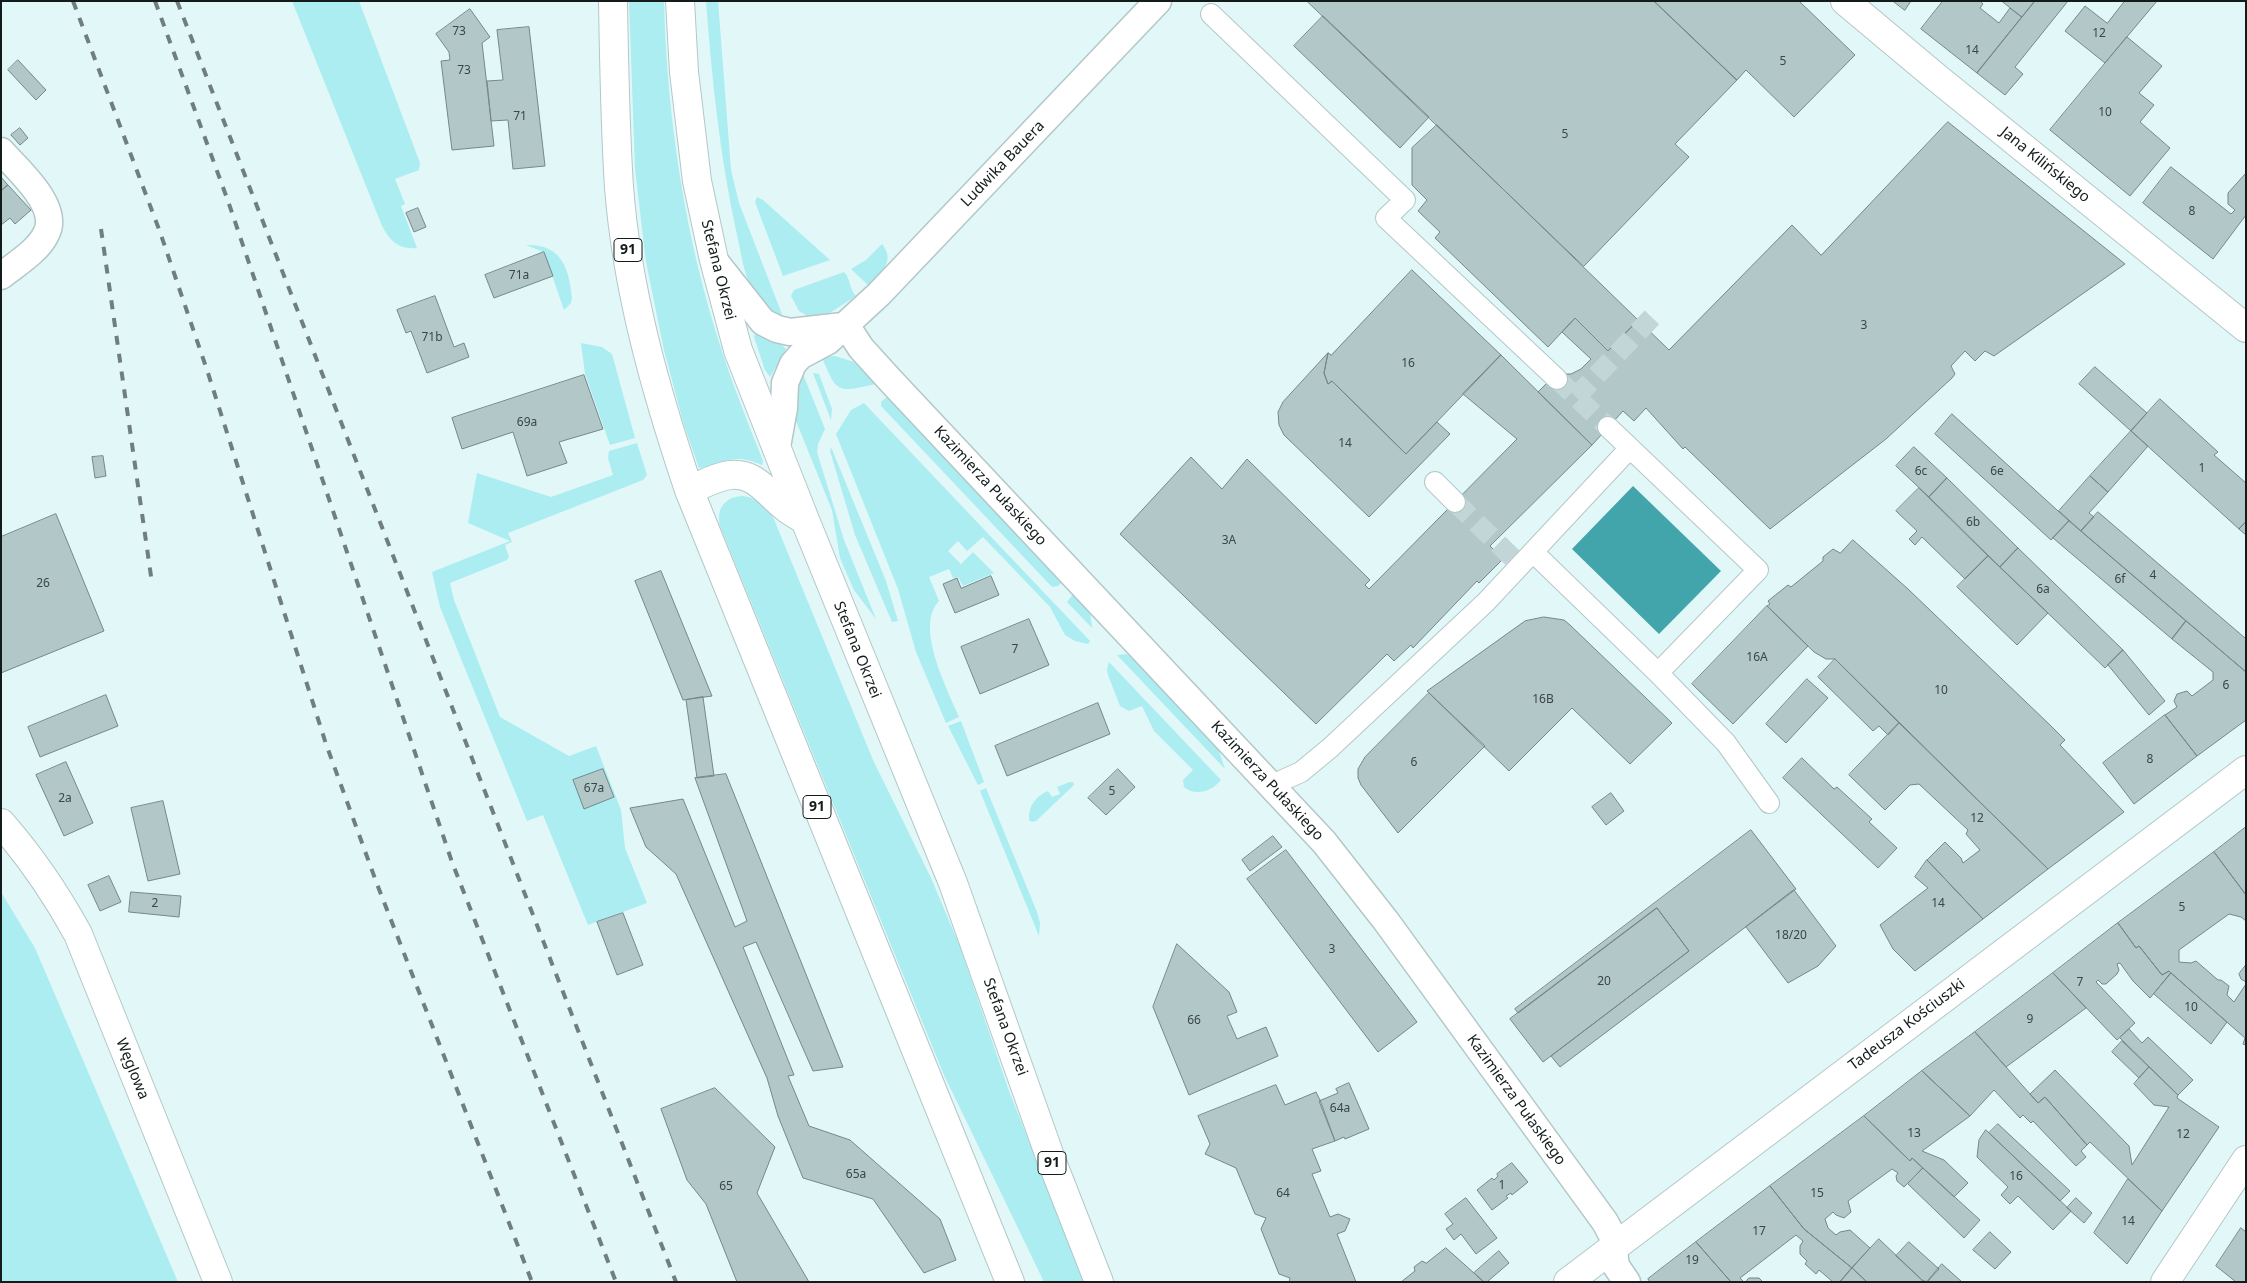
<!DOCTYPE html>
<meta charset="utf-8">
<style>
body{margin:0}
#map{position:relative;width:2247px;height:1283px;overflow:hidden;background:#e2f7f8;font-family:"Noto Sans",sans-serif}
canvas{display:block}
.frame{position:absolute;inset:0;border:2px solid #131b1b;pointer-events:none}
</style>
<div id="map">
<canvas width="2247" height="1283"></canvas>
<div class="frame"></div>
</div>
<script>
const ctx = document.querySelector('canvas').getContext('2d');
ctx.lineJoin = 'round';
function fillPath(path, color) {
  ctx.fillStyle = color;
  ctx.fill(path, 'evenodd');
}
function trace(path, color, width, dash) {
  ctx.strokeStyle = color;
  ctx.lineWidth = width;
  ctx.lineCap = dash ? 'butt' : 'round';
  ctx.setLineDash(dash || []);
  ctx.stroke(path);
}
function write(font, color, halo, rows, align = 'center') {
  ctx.font = font + ' "Noto Sans",sans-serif';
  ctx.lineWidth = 4;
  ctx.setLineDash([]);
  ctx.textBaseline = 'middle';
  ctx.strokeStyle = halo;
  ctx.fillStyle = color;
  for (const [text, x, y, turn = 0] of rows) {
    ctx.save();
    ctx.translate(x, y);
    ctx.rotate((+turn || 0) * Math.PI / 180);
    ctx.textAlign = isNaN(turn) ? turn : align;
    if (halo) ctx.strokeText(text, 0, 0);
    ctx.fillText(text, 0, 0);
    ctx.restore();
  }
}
const green = new Path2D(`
 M292,1h67l61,162 -1,7 -24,9 10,25 -4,2 16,42c-18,2 -27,-7 -35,-22z
 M629,1h35c3,118 21,238 58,350 12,38 27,74 41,110l-1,4c-32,-14 -36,0 -63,3l-15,-43 -20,-75 -18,-88 -11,-93z
 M706,1h12l13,169 8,33 44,114c-13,-3 -25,-15 -31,-27 -8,-16 -11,-37 -15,-55 -17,-77 -25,-155 -31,-234z
 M757,197l6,3 67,60 -47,16 -28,-74z
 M882,244c14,17 -1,29 -14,41l-17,-16 15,-9z
 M526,245c35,-1 43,22 46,53l-1,5 -7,7 -20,-58z
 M844,272c7,7 5,17 12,24l-34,22 -14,3 -2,-6 -7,-4 -8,-15 3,-6z
 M755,333l27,12 4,4 -16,28 -5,-7 -11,-33z
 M581,343l21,4 10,7 23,84 -25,7 -25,-71z
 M835,356l19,6 22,22c-38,8 -39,11 -54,-27z
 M813,373l6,1 13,35 -1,11z
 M803,374l22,55 -7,15 -1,8 27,88 32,79 -22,-29 -8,-18 -6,-14 -8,-48 -36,-89c-5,-18 0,-31 7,-47z
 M888,396l174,186 -4,4 -6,1 -171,-181v-4z
 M864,403l226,238 -2,3 -13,-3 -10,-6 -15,-28 -67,-70 -16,14 -9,-10 -10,10 13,13 12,-12 21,21 -31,13 -5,-9 -5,1 -4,-9 -20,8 10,24c-25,26 9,89 20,116l-13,6 -30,-71 -18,-63 -62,-155 15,-24z
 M637,443l10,32 -4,5 -135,53 4,9 -7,3 4,12 -2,3 -57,23 4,17 46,117 69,39 27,-10 25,64 4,38 22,55 -59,22 -45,-110 -16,6 -87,-214 -8,-35 78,-31 -42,-18 9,-50 74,24 62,-22 -5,-17 1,-7z
 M831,447l55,134 12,40 -6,1 -37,-87 -25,-84z
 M743,496c14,2 23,10 30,21l100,243 58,118 28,66 50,147 76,191h-41l-100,-207 -224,-549c-4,-18 5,-29 23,-30z
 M1073,594l17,17 2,17 -25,-26z
 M1126,654l8,4 84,90 7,21 -108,-114z
 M1109,662l112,118c-9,11 -25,17 -37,7l-1,-7 10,-10 -39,-39 -12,-25 -13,5 -9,-5 -12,-31 -1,-6z
 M961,721l23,61 -6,3 -30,-59z
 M1070,782h3l1,3 -38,36 -4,1 -3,-2c-1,-14 7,-24 19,-29l4,6 8,-3 -3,-7z
 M986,788l51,124 3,11 -1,13 -59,-145z
 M1,892l34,56 143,334h-177z`);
const water = new Path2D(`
 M1633,486l88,85 -62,63 -87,-85z`);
const building = new Path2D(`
 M1307,1h347l83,79 -62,64 14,13 -105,109z
 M1654,1h145l56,54 -61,62 -48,-47 -9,10z
 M1893,1h18l-6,9z
 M1943,1h37l3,3 -3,4 19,15 11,-15 12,9 -45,56 -56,-44z
 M2002,1h33l-13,16z
 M2035,1h33l-53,66 8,7 -18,21 -28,-22z
 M2125,1h32l-52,62 -40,-32 20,-25 22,17z
 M470,9l20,28 -8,6 12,103 -42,4 -11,-89 9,-1 -1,-8 -13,-18z
 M1323,16l106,101 -29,31 -106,-102z
 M529,27l16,139 -32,3 -5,-49 -17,1 -4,-40 16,-1 -6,-50z
 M2127,37l35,29 -23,27 15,12 -14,17 30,26 -40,48 -80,-66z
 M18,60l28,30 -10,10 -28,-30z
 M1948,122l177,142 -131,92 -9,-5 -10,10 -10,-10 -14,15 4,8 -3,4 -66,61 -116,90 -85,-82 -2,2 -37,-41 -12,13 -11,-10 -31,34 -54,-53 10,-10 13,-8h10l10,-5 10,-10 -29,-27 13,-14 33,33 30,-31 31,30 123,-125 29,30z
 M1437,125l201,195 -30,31 -33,-33 -27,29 -113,-109 5,-6 -22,-21 9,-11 -15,-15v-37z
 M20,128l8,10 -8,7 -9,-10z
 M2171,167l60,47 4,-4 -7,-6v-11l18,-20v42l-33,44 -70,-56z
 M1,177l7,8 -7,6z
 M8,185l23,25 -16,14 -5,-6 -9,7v-34z
 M418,208l8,19 -12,5 -8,-19z
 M544,252l9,24 -59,22 -9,-23z
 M1412,270l89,85 -95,99 -74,-73 -4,3 -4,-11 4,-20 3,2z
 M435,296l19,51 10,-4 5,14 -42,16 -16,-42 -5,2 -9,-23z
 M1328,353l-4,20 4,11 4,-3 74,73 31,-32 13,12 -81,83 -85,-82 -5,-10 -1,-13 5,-10z
 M1501,355l91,90 -102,101 13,13 -24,24 -2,-2 -64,67 -2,-3 -17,16 -7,-7 -71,70 -196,-190 71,-77 31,32 25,-30 123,121 -5,5 4,4 148,-150 -54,-45z
 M2095,367l52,46 -16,18 -52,-47z
 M584,375l19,54 -44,13 8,21 -40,13 -14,-44 -51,17 -10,-31z
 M2160,399l58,53 -4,3 32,28v39l-7,7 -108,-98z
 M1952,414l117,107 -18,19 -116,-106z
 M2131,431l17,15 -40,46 -18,-16z
 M1914,447l33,31 -18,19 -33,-31z
 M103,456l3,20 -11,2 -3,-21z
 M2090,476l18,16 -19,21 5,4 -13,14 -22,-20z
 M1947,478l71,70 -18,19 -71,-70z
 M1919,488l69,68 -23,23 -43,-42 -7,8 -6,-6 8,-8 -21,-20z
 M2098,512l147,126 1,-1v35l-165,-141z
 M56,514l48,117 -103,42v-136z
 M2069,521l117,100 -14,18 -119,-101z
 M2246,522v13l-7,-6z
 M1853,540l55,49 142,136 15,15 -5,5 64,67 -76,57 -213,-210h-9l-12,-7 -47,-46 3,-2 -2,-3 20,-16 3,2 32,-26v-4l10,-8 7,4z
 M2018,548l105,102 -18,18 -105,-101z
 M1988,556l60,57 -31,32 -60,-58z
 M661,571l51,125 -29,4 -48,-119z
 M991,576l8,19 -44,18 -12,-29 14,-6 4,10z
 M1767,606l41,40 -75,78 -41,-40z
 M1544,617l20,3 6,5 102,98 -42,41 -58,-56 -63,63 -82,-80 98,-70z
 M1029,619l20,46 -69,29 -19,-47z
 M2186,621l60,51v48l-49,36 -32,-41 12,-8 -3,-6 3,-7 10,-3 5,5 21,-16v-8l-41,-33z
 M2123,650l42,51 -16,14 -41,-50z
 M1835,659l64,64 -11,12 -9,-9 -6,5 -55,-54z
 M1807,679l21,19 -42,45 -20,-19z
 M1429,693l56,53 -87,87 -37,-48 -3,-7v-9l7,-12z
 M106,695l12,31 -78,31 -12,-30z
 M703,697l11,79 -17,2 -11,-78z
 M1098,703l12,31 -103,42 -12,-30z
 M2165,715l32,41 -63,48 -31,-41z
 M1899,723l149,146 -65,50 -56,-59 18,-18 16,16 2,5 17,-13 -14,-16 2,-4 -49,-46 -9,1 -25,25 -36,-35z
 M1802,758l32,31 3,-2 35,32 -3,3 28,26 -19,20 -95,-90z
 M66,762l27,61 -29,13 -28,-61z
 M603,769l11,28 -30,12 -11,-29z
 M1118,769l17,18 -29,28 -18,-17z
 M726,774l117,293 -30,4 -57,-129 -13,5 51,128 -6,1 21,50 41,14 90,79 16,41 -32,13 -51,-74 -70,-21 -25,-62 -11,-38 -91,-204 -30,-27 -16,-39 53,-9 52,128 12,-6 -52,-143z
 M1611,793l13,18 -18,14 -14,-18z
 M163,801l17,73 -32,7 -17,-73z
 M2246,827v68l-32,-43z
 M1751,830l45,59 -236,178 -9,-11 138,-105 -32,-43 -139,105 -3,-4z
 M1273,836l9,11 -32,24 -8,-11z
 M1286,850l131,172 -39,30 -131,-173z
 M2214,852l32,43v26l-5,-4 -12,-3 -50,36v12l12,1 5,-2 22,19h3l8,6 -2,9 7,7 12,-18v61l-3,-1 2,-6 -74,-65 -2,-2 -7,4 -23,-29 -3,2 -18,-25z
 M1927,860l56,59 -68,52 -22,-22 -13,-24 48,-37 -13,-11z
 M109,876l12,26 -21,9 -12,-26z
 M1794,890l42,56 -18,20 -30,17 -42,-56z
 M131,892l50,4 -2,21 -50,-5z
 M1657,908l32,43 -146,111 -33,-43z
 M623,913l20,52 -26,10 -20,-53z
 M2118,923l18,25 3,-2 23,29 7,-4 2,2 -21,25 -17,-17 -13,-18 -3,1 2,6 -2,4 -11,10h-4l-4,-4 -2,2 39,41 -18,17 -64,-67z
 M1177,944l52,48 8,20 -10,4 10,23 29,-12 12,29 -89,39 -36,-88z
 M2246,965v17l-5,-3 -2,-5z
 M2053,973l33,35 -80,59 -31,-35z
 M2171,973l56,49 -16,22 -57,-50z
 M2129,1029l13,14 6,-6 45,43 -15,15 -58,-57z
 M1975,1032l63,71 7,-6 42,48 -6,6 5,6 -10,9 -43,-45 -2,2 -8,-8 -3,3 -26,-28 -24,26 -48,-45z
 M2122,1041l27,26 -10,11 -27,-26z
 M2149,1067l29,28 -1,3 42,29 -57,84 -72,-69 -3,3 -42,-48 -7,6 -8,-9 25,-24 74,76 3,19 37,-58 -15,-2 -20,-21z
 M1922,1071l48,45 -48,35 22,9 24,23 -14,14 -42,-39 -2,3 -46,-45z
 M1349,1083l20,46 -24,10 -1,-2 -9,4 -16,-40 19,-8 -2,-4z
 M1276,1085l9,20 31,-13 4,8 15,41 -23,8 9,22 -9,3 18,43 8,-3 12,5 -5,12 -8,3 19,48h-67l1,-4 -11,-4 -18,-45 5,-11 -11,-4 -19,-46 -31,-14 5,-10 -12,-28z
 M715,1088l60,59 -18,46 52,89h-72l-31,-78 -19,-24 -26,-71z
 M1864,1116l46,45 2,-3 11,10 -19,19 -7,-6 -1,-5 2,-3 -6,-4 -44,32 3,11 -7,6 -8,-3 -3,-3 -8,7 3,9 8,7 4,-3 10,-2 20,18 -18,20 -48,-39 -34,-43z
 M1998,1124l72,67 -10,10 -71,-68z
 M1986,1130l85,81 -18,19 -35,-34 -8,8 -9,-9 7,-8 -31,-30 2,-17z
 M1512,1163l16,19 -16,13 -1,-2 -5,3 2,2 -16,12 -15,-20 15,-12 2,2 4,-4 -1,-2z
 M1923,1168l57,52 -16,18 -56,-54z
 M2128,1179l34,32 -35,53 -33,-31z
 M1770,1186l34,43 48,39 -12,14h-7l-14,-12 -3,4 -11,-10 2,-3 -7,-7v-8l3,-5 -7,-6 -56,43 4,4h-13l-35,-40z
 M1466,1198l31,40 -21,16 -15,-20 -7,6 -8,-11 7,-5 -8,-10z
 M2076,1198l16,15 -8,10 -17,-15z
 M2241,1228l5,4v50h-10l-20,-16z
 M1990,1232l21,20 -16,17 -22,-19z
 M1879,1239l43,41 -1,2h-54l-15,-14z
 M1696,1242l35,40h-81l-2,-3z
 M1909,1242l30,27 -12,13 -5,-2 -26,-24z
 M1446,1248l38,34h-83l14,-11 -1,-4 8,-6 4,2z
 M1499,1251l10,12 -22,19h-3l-10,-9z
 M1942,1264l20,18h-35z
 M1852,1268l15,14h-27z
 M1749,1278h10l4,4h-17z`);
const pedestrianTunnel = new Path2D(`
 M1557,379l51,48
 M1576,397l82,-86
 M1455,502l65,63`);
const pedestrian = new Path2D(`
 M1211,14l194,186 -19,18 171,161
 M1435,482l20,20
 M1533,552l125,121 100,-103 -150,-143
 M1658,673l68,70 43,60
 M1272,785l29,-13 29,-24 156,-146 144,-154`);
const minor = new Path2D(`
 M1,151c17,19 60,56 45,83 -8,17 -30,30 -45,42
 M714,260l49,62 14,7 13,3 53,-6
 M846,325l15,23 29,32 434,462 62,79 219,301 7,13 4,31 11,16
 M777,447l7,-39 1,-25 8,-19 7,-8 28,-15 51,-47 279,-293`);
const tertiary = new Path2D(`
 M1845,1l92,77 309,250
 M1,823c30,34 55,71 77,111l140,348
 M1568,1282l678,-512
 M2165,1282l81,-122`);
const primary = new Path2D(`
 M613,1c1,62 2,125 6,186 8,104 37,205 70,303l321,792
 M680,1l4,71 13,109 17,79 24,90 67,170 148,363 99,279 47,120
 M689,490c13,-5 26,-13 41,-15 25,-3 37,18 55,32 6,5 13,9 20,13`);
const rail = new Path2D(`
 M73,1l87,231 48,141 118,371 51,140 155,398
 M155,1l73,200 224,661 164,420
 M177,1l499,1281
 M101,229l51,354`);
const numberNames = [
 ["73",459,32],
 ["12",2099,34],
 ["14",1972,51],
 ["5",1783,62],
 ["73",464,71],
 ["10",2105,113],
 ["71",520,117],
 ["5",1565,135],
 ["8",2192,212],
 ["71a",519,276],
 ["3",1864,326],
 ["71b",432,338],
 ["16",1408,364],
 ["69a",527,423],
 ["14",1345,444],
 ["1",2202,469],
 ["6c",1921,472],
 ["6e",1997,472],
 ["6b",1973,523],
 ["3A",1229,541],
 ["4",2153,576],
 ["6f",2120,580],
 ["26",43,584],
 ["6a",2043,590],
 ["7",1015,650],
 ["16A",1757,658],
 ["6",2226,686],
 ["10",1941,691],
 ["16B",1543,700],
 ["8",2150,760],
 ["6",1414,763],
 ["67a",594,789],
 ["5",1112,792],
 ["2a",65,799],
 ["12",1977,819],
 ["2",155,904],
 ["14",1938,904],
 ["5",2182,908],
 ["18/20",1791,936],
 ["3",1332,950],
 ["20",1604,982],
 ["7",2080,983],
 ["10",2191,1008],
 ["9",2030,1020],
 ["66",1194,1021],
 ["64a",1340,1109],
 ["13",1914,1134],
 ["12",2183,1135],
 ["65a",856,1175],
 ["16",2016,1177],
 ["1",1502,1186],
 ["65",726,1187],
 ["64",1283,1194],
 ["15",1817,1194],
 ["14",2128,1222],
 ["17",1759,1232],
 ["19",1692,1261]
];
const shields = [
 [628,250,28],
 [817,807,28],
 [1052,1163,28]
];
const shieldNames = [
 ["91",628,250],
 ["91",817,807],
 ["91",1052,1163]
];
const streetNames = [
 ["Ludwika Bauera",1003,164,-46],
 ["Jana Kilińskiego",2045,165,39],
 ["Stefana Okrzei",718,270,76],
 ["Kazimierza Pułaskiego",990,486,47],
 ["Stefana Okrzei",857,650,68],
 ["Kazimierza Pułaskiego",1267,781,47],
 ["Tadeusza Kościuszki",1907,1025,-37],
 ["Stefana Okrzei",1005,1027,70],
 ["Węglowa",132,1069,68],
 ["Kazimierza Pułaskiego",1516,1100,54]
];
fillPath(green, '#abedf0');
fillPath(water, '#42a5ab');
fillPath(building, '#b2c7c8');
trace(building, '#748889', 1);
trace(pedestrianTunnel, '#c3d6d7', 20, [20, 10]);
trace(pedestrian, '#b3c7c8', 22);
trace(minor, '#b3c7c8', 29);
trace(tertiary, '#b3c7c8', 30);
trace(primary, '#b3c7c8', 30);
trace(pedestrian, '#fff', 20);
trace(minor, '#fff', 26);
trace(tertiary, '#fff', 28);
trace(primary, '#fff', 28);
trace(rail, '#707e7f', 4, [9, 9]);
write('12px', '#3b4646', null, numberNames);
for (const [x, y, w] of shields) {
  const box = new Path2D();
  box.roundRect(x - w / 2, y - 11.5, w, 23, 4);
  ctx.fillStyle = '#fff';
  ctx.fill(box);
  trace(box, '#131b1b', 1);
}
write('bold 14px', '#131b1b', null, shieldNames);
write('15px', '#131b1b', '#fff', streetNames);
</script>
